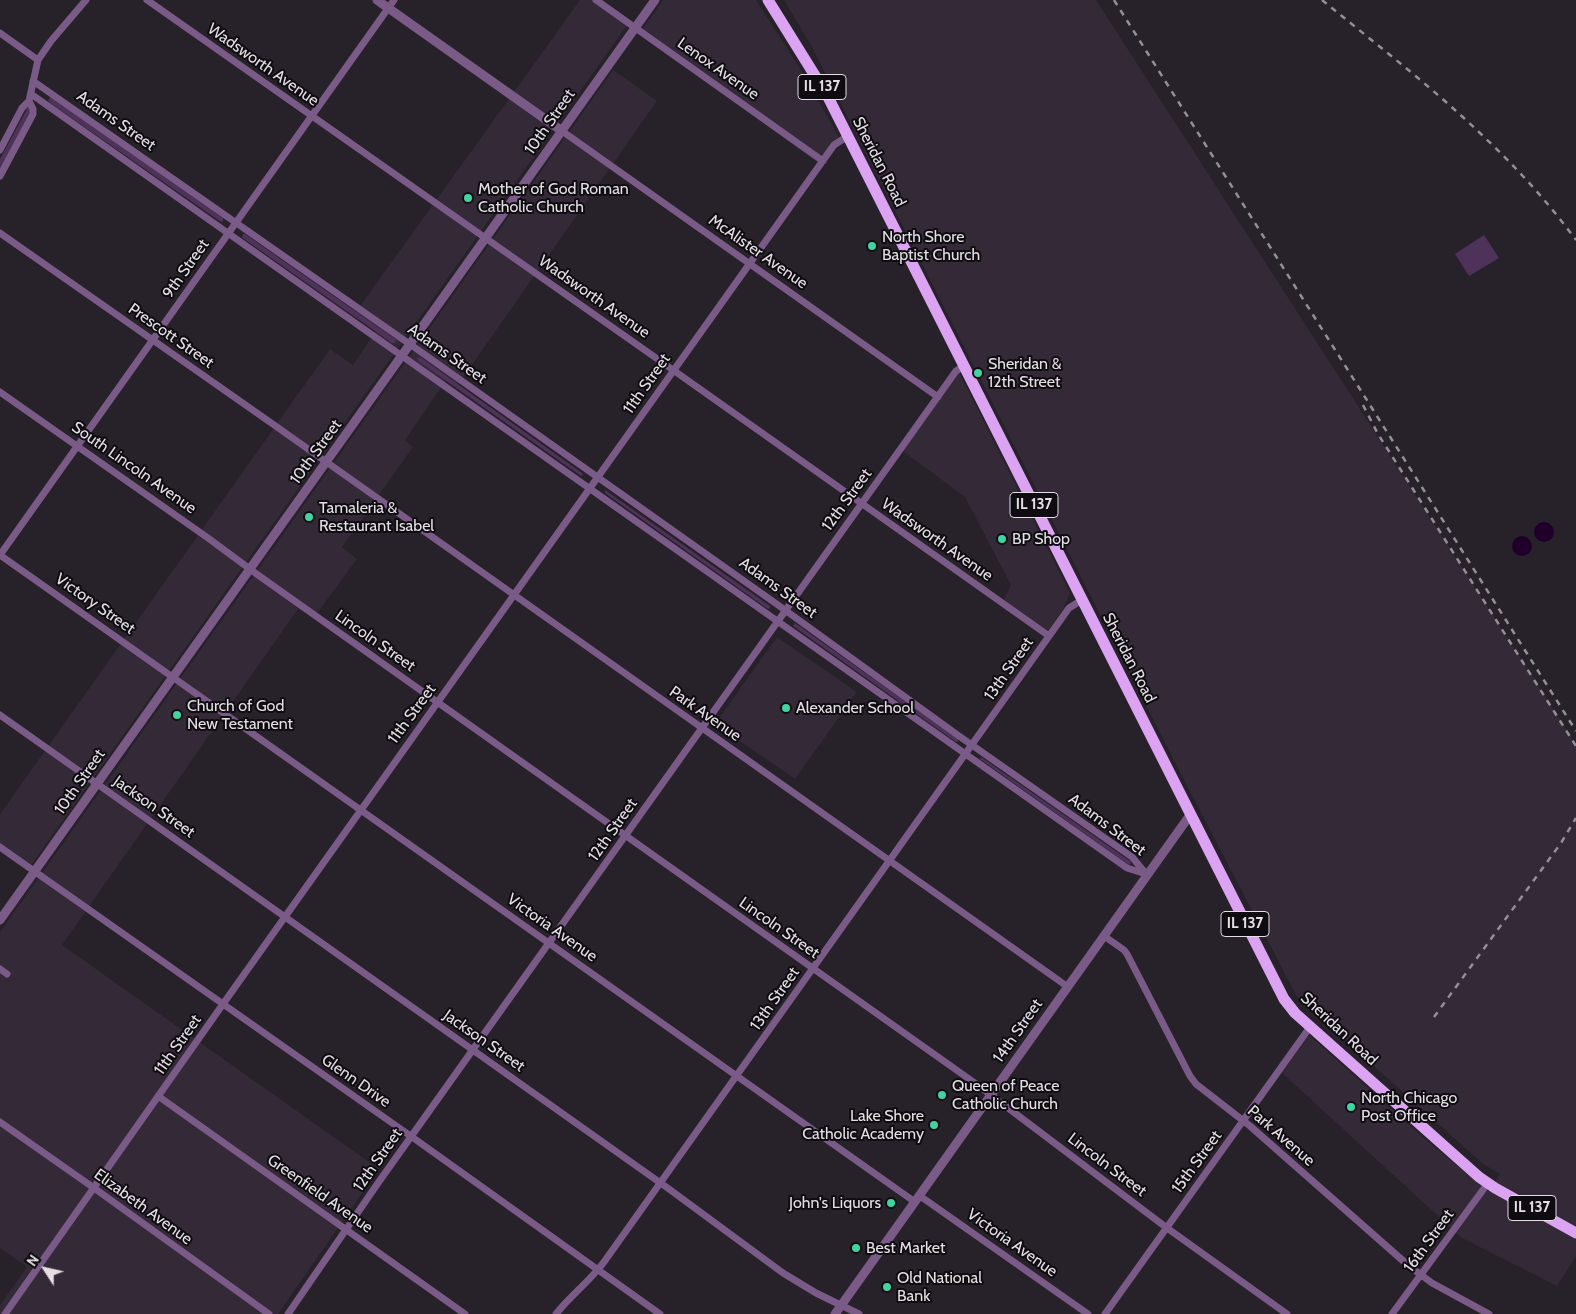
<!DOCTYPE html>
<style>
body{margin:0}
#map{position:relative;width:1576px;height:1314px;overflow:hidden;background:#27212a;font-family:Cabin,sans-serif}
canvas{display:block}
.north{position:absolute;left:20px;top:1244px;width:50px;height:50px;-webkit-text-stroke:4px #0e0c10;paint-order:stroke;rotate:305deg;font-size:14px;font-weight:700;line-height:20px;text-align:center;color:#e4dfe5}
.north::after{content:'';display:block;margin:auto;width:18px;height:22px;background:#e4dfe5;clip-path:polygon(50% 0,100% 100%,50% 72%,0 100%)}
</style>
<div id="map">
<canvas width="1576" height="1314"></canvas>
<div class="north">N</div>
</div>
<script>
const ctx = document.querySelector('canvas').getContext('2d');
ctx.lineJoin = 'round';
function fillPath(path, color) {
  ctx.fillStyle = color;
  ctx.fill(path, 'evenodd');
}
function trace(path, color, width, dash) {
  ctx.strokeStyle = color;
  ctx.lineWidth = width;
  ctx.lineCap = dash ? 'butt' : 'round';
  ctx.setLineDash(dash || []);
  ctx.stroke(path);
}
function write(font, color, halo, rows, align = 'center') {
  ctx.font = font + ' Cabin,sans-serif';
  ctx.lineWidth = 4;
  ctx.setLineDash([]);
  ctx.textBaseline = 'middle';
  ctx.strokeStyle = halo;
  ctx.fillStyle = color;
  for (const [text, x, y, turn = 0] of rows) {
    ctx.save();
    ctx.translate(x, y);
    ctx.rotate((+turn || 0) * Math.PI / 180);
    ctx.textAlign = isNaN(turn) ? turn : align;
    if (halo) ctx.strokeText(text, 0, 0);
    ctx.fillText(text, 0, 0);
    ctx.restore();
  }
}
const built = new Path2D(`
 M580,0h14l34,24 -601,847 -27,-19v-38l330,-465 23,16 24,-36 -22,-16z
 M663,0h93l43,67 40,70 -20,27 -179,-131z
 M784,0h312l480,744v513l-19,29 -95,-48 -180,-165 27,-38 116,104 64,53 11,-18 -17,-10 -186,-167 -115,-221 -370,-729z
 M613,70l44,31 -200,285 -10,-7 -42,61 8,7 -71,100 15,12 -42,57 -15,-10 -238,339 317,224 -101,145h-278v-9l27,-38 -27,-19v-316z
 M957,368l113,225 -8,18 -17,24 -42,-33 8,-17 -46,-88 -65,-48z
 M777,637l80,55 -62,87 -80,-55z`);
const green = new Path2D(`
 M51,97l172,121v3l-2,1 -171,-119 -2,-3z
 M28,107l3,3 -31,60v-11z
 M243,234h2l150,105 1,1 -1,3h-3l-148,-104 -2,-2z
 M1484,235l15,23 -30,18 -14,-22z
 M420,357l162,116 1,2 -2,1 -163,-115 -1,-3z
 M605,490l165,116v2l-2,1 -163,-116z
 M795,623l163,116v3h-2l-163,-116z
 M981,757l149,104 1,3 -2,1 -149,-106z`);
const water = new Path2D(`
 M1534 532a10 10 0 1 1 20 0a10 10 0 1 1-20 0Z
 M1512 546a10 10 0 1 1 20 0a10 10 0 1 1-20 0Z`);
const minor = new Path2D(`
 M147,0l519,365 383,271
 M596,0l227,161
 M0,33l38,27
 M33,81l388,271 357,253 181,131 173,121 15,18
 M31,94l1096,774 19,6
 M562,131l376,266
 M0,150l22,-42 7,-7
 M0,176l33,-62v-5l-4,-8 9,-41 13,-19 35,-41
 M0,233l277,194 791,560
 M0,392l208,146 50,37 721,511 188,142 120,86
 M0,555l915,647
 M0,555l394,-555
 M0,715l669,474 114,84 33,20 43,21
 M0,847l412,290 248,177
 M1104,936l20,14 3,4 63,122 6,8 54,42 159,140 23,17 57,31
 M0,969l7,5
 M158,1096l307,218
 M0,1122l94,66 175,126
 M920,1196l168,118
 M5,1314l218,-310 611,-859 14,-9
 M288,1314l90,-131 578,-812 8,-5
 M556,1314c15,-19 34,-33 48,-52l465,-654 13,-8
 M1105,1314l205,-287
 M1392,1314l96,-131`);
const tertiary = new Path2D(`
 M377,0l185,131
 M0,920l655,-920
 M835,1314l355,-499`);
const trunk = new Path2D(`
 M768,0l59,95 457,904 11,14 184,164 16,11 81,45`);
const rail = new Path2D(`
 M1114,0l462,731
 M1322,0c54,44 110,87 160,135 34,32 66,67 94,105
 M1363,405l15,29 198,312
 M1434,1017l127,-174 15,-25`);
const markers = [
 [468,198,5,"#3fd4a2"],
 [872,246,5,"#3fd4a2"],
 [978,373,5,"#3fd4a2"],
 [309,517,5,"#3fd4a2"],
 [1002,539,5,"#3fd4a2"],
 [786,708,5,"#3fd4a2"],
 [177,715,5,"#3fd4a2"],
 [942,1095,5,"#3fd4a2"],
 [1351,1107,5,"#3fd4a2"],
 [934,1125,5,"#3fd4a2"],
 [891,1203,5,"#3fd4a2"],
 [856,1248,5,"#3fd4a2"],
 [887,1287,5,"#3fd4a2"]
];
const shields = [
 [822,87,48],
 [1034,505,48],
 [1245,924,48],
 [1532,1208,48]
];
const shieldNames = [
 ["IL 137",822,87],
 ["IL 137",1034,505],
 ["IL 137",1245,924],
 ["IL 137",1532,1208]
];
const streetNames = [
 ["Wadsworth Avenue",263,65,35],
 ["Lenox Avenue",718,69,35],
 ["Adams Street",116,121,35],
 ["10th Street",550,122,-55],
 ["Sheridan Road",879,162,63],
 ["McAlister Avenue",758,252,35],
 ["9th Street",186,269,-55],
 ["Wadsworth Avenue",594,297,35],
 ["Prescott Street",171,336,35],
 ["Adams Street",447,354,35],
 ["11th Street",647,384,-55],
 ["10th Street",316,452,-54],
 ["South Lincoln Avenue",134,468,35],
 ["12th Street",847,500,-54],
 ["Wadsworth Avenue",937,540,35],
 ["Adams Street",778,588,36],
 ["Victory Street",95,604,35],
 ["Lincoln Street",375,641,35],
 ["Sheridan Road",1129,658,63],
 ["13th Street",1009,669,-55],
 ["11th Street",412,714,-54],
 ["Park Avenue",705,714,35],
 ["10th Street",80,782,-55],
 ["Jackson Street",154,807,35],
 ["Adams Street",1107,825,37],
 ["12th Street",613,830,-55],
 ["Victoria Avenue",552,928,35],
 ["Lincoln Street",779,928,35],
 ["13th Street",775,999,-55],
 ["Sheridan Road",1339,1029,43],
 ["14th Street",1018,1031,-55],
 ["Jackson Street",484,1041,35],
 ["11th Street",178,1045,-55],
 ["Glenn Drive",356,1081,35],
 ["Park Avenue",1281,1136,41],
 ["12th Street",378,1160,-55],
 ["15th Street",1197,1162,-54],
 ["Lincoln Street",1107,1165,37],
 ["Greenfield Avenue",320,1194,35],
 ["Elizabeth Avenue",143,1207,36],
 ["16th Street",1429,1241,-54],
 ["Victoria Avenue",1012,1243,35]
];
const poiNames = [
 ["Mother of God Roman",478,189],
 ["Catholic Church",478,207],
 ["North Shore",882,237],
 ["Baptist Church",882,255],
 ["Sheridan &",988,364],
 ["12th Street",988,382],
 ["Tamaleria &",319,508],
 ["Restaurant Isabel",319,526],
 ["BP Shop",1012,539],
 ["Church of God",187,706],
 ["New Testament",187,724],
 ["Alexander School",796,708],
 ["Queen of Peace",952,1086],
 ["Catholic Church",952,1104],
 ["North Chicago",1361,1098],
 ["Post Office",1361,1116],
 ["Lake Shore",924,1116,"right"],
 ["Catholic Academy",924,1134,"right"],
 ["John's Liquors",881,1203,"right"],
 ["Best Market",866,1248],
 ["Old National",897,1278],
 ["Bank",897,1296]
];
fillPath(built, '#332937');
fillPath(green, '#4e325a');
fillPath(water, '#20002b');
trace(minor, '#7a5b87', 7);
trace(tertiary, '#7a5b87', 9);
trace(trunk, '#dba3f2', 11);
trace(rail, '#948f96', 2.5, [6, 6]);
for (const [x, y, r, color] of markers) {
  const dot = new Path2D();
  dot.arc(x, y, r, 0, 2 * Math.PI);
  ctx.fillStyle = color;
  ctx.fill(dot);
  trace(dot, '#0e0c10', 2);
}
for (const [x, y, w] of shields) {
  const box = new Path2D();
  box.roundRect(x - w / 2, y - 12.5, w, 25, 4);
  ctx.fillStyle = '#0e0c10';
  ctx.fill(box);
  trace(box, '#e4dfe5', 1);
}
write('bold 15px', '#e4dfe5', null, shieldNames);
write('16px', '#e4dfe5', '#0e0c10', streetNames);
write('16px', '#e4dfe5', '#0e0c10', poiNames, 'left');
</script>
